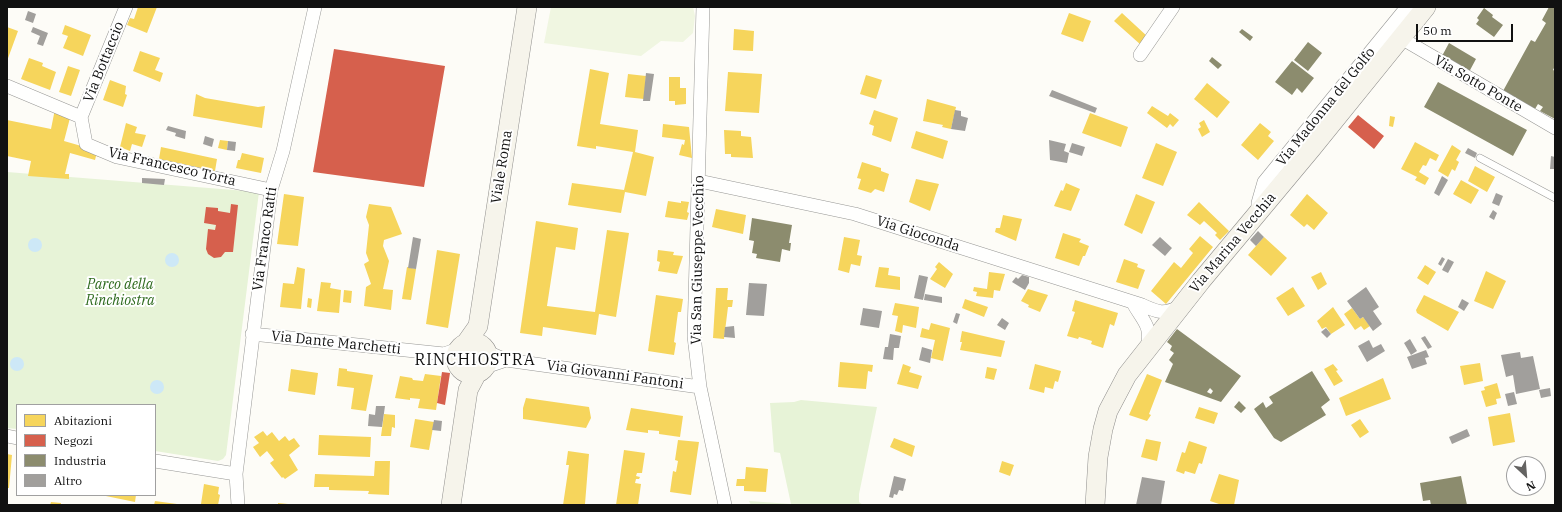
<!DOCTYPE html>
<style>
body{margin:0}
#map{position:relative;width:1562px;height:512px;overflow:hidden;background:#fdfcf7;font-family:"IBM Plex Serif",serif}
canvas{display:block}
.frame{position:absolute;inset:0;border:8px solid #111;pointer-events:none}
.legend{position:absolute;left:16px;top:404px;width:140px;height:92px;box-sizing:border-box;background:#fff;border:1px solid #a0a0a0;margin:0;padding:5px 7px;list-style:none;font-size:12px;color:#111}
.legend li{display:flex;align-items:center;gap:8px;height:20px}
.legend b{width:20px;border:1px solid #a0a0a0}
.north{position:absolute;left:1506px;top:456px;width:40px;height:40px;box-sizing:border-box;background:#fff;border:1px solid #a0a0a0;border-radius:50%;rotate:154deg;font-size:11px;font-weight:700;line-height:16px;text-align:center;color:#111}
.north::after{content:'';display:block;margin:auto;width:14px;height:18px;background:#646362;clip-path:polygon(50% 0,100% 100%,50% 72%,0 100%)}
.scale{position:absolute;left:1416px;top:24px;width:97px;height:18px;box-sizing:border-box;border:2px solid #111;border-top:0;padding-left:5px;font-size:12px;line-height:14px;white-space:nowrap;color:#111;-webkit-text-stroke:3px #fff;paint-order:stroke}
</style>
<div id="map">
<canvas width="1562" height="512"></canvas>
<div class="frame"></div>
<ul class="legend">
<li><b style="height:11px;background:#f6d55c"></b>Abitazioni</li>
<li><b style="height:11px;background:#d6604d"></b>Negozi</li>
<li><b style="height:11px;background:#8c8c6e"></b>Industria</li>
<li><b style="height:11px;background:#a19f9c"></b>Altro</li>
</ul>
<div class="north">N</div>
<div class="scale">50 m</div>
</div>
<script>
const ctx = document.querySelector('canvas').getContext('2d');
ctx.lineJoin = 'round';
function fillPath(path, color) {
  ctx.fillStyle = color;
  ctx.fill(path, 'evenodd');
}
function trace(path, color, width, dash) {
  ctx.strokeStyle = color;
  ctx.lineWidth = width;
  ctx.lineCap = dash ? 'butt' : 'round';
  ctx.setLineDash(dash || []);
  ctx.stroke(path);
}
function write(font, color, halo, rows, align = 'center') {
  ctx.font = font + ' "IBM Plex Serif",serif';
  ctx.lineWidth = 4;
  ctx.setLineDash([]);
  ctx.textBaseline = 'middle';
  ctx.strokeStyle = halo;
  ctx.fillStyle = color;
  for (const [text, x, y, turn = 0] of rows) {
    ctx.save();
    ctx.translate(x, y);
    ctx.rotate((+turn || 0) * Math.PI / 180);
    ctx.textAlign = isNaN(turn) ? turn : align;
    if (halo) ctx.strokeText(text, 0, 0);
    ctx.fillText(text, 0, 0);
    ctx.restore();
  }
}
const green = new Path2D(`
 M7,172l252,20 -33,263 -3,4 -5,2 -63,-10v-46h-138v24l-10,-1z
 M801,400l76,7 -18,87v8l4,3h-112l-2,-4 42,3 -11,-51 -6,-1 -4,-49 24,-1z`);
const pitch = new Path2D(`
 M551,7h142l2,9 -2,17 -10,9 -22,-1 -20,15 -97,-13z`);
const water = new Path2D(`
 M28 245a7 7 0 1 1 14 0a7 7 0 1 1-14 0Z
 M165 260a7 7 0 1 1 14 0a7 7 0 1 1-14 0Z
 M10 364a7 7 0 1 1 14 0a7 7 0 1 1-14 0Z
 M150 387a7 7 0 1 1 14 0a7 7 0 1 1-14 0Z`);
const homes = new Path2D(`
 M138,7h19l-10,26 -20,-8 3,-7 4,1z
 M1069,13l22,8 -8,21 -22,-8z
 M1122,13l26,24 -7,8 -27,-24z
 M65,25l26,10 -8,21 -20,-8 5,-12 -6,-2z
 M7,27l11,4 -11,30z
 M734,29l20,2 -1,20 -20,-1z
 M140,51l20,7 -5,12 8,3 -3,9 -27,-11z
 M29,58l14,5 -1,3 14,6 -6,18 -29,-11z
 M68,66l12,4 -9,26 -12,-4z
 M590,69l19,4 -9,51 38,6 -3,22 19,5 -8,39 -21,-4 -4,21 -53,-8 4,-22 52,7 9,-38 -37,-6v3l-19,-3z
 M728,72l34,2 -3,39 -34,-2z
 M628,74l18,2 -2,23 -19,-2z
 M866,75l16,5 -6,19 -16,-5z
 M669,77h11v11h6v16l-11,1v-4h-6z
 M110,80l16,6 -1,8 2,1 -4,12 -20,-7z
 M1207,83l23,19 -13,16 -23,-19z
 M196,94l9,4 53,9 7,-1 -3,22 -69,-12z
 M927,99l29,8 -5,22 -9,-2 1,-2 -20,-4z
 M1152,106l16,10 2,-3 9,7 -6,7 -3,-3 -3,4 -20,-15z
 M55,109l15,9 -6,23 38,11 -1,5 -5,-1 -1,4 -25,-7 -5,21h4v5l-41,-3 3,-15 -24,-5v-36l44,9z
 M874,110l24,8 -7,24 -19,-7 2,-9 -5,-2z
 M1090,113l38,14 -7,20 -39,-14z
 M1390,116l5,1 -2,10 -4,-1z
 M1204,120l6,12 -8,5 -4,-8 3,-2 -2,-4z
 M126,123l11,4 -2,6 11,2 -4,12 -10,-3 -2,7 -10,-4z
 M1260,123l11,9 -3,4 6,5 -16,19 -17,-15z
 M663,124l26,3 3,31 -13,-3 3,-11 2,1 1,-5 -23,-3z
 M724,130l17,1v5l10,1 2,21 -22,-1v-3h-6z
 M916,131l32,10 -5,18 -32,-11z
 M220,140l8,1 -1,9 -9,-2z
 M1415,142l24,13 -3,6 -6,-3 -4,8 -3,-1 -4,7 10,6 -4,7 -10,-5 2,-3 -16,-8z
 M1156,143l21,9 -14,34 -21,-8z
 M1452,145l9,6 -5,9 3,2 -4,9 -3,-2 -4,8 -10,-6z
 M161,147l56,12 -2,12 -56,-12z
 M242,153l22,5 -3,15 -25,-5 2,-8h2z
 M862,162l19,6v3l8,3 -5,18 -9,-3 -4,4 -13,-4 3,-10 -4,-1z
 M1475,166l20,11 -8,15 -19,-11z
 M916,179l23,5 -9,27 -21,-9z
 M1461,180l18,10 -8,14 -18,-10z
 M1066,183l14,6 -9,22 -17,-5 7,-16 2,1z
 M284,194l20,3 -6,49 -21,-2z
 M1136,194l19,8 -13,32 -18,-9z
 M1307,194l21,19 -14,17 -7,-6 -3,3 -14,-12z
 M668,201l13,2v-2l8,1 -2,10 2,1 -2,7 -22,-3z
 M1199,202l30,29 -9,9 -5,-5 2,-2 -13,-12 -4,4 -13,-10z
 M369,204l22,3 11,27 -18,6 -1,6 6,15 -6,28 10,1 -2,20 -27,-4 2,-19 5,-3 -7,-20 5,-3 -3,-8 3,-28 -3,-8z
 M716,209l30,6 -3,19 -31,-7z
 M1003,215l19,4 -6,22 -21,-9 1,-4h4z
 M536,221l42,7 -3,22 -19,-3 -9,59 48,6 12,-82 22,3 -13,84 -17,-3 -3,21 -53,-8 -1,9 -22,-3z
 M1063,233l18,6 -2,3 10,4 -4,10h-2l-4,10 -24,-8z
 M1200,236l13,11 -47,57 -15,-13 23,-29 7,6 12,-15 -4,-4z
 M844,237l16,3 -3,15 5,1 -2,10 -9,-2 -2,9 -11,-3z
 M1264,237l23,21 -16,18 -23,-21z
 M437,250l23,4 -12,74 -22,-4z
 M658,250l16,2 -1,3 10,1 -6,18 -19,-3 2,-9 -3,-1z
 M1124,259l14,5 -1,3 8,3 -7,19 -22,-7z
 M939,262l14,12 -8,14 -15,-9 7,-10 -2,-2z
 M1425,265l11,7 -8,13 -11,-7z
 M297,267l8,2 -4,40 -21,-2 3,-24 11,1z
 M407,267l9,2 -5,31 -9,-1z
 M879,267l10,1 -1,7 12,2v13l-25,-3z
 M1486,271l20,10 -13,28 -19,-8z
 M989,272l16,2 -5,17 -6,-1 -1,8 -17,-2 1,-4 -4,-1 1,-4 13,2z
 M1321,272l6,12 -9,6 -7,-13z
 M321,282l10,1 -1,5 11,2 -2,23 -22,-2z
 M1293,287l12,19 -17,10 -12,-18z
 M716,288h12l-1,12h6l-1,7h-4l-4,32 -11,-1z
 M1028,289l20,6 -8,17 -12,-5 1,-2 -8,-4z
 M344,290l8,1 -1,12 -8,-1z
 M656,295l27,4 -2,13h-3l-4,30 2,1 -2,12 -26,-4z
 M1424,295l35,17 -11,19 -31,-18 -1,-3z
 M308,298l4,1 -1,9 -4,-1z
 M965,299l23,8 -4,10 -22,-9z
 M1075,300l43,13 -4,13 -4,-2 -7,24 -12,-4 1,-3 -13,-4 -1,2 -11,-3 8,-24 -3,-1z
 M895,303l24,4 -3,21 -13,-3 -1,8 -7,-2 3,-15 -6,-1z
 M1333,307l12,18 -14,9 -5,-7 -4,2 -5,-8z
 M1352,308l8,11 3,-2 7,9 -6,4 -3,-4 -6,4 -11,-16z
 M931,323l19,5 -7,33 -12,-3 4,-18 -15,-3 2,-9 7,2z
 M962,331l43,10 -4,16 -41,-7 2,-8h-2z
 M840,362l33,3 -1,7 -4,-1 -2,18 -28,-2z
 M1480,363l3,18 -19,4 -4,-19z
 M903,364l8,3 -2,5 13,4 -4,13 -21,-5z
 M1035,364l26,7 -3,11 -3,-1 -2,8 -8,-2 -1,6 -15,-4z
 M1333,364l5,6 -2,1 7,10 -9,5 -10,-17z
 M987,367l10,2 -3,11 -9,-2z
 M339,368l8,1v2l26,4 -7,36 -15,-2 3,-21 -17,-2z
 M291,369l27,4 -3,22 -27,-4z
 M425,374l16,2 -5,34 -18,-2 2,-9 -10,-1v2l-15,-2 5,-22 12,2 1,2 10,1z
 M1147,374l15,6 -13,34 2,1 -4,6 -18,-6z
 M1383,378l8,21 -45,17 -7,-18z
 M1497,383l4,15 -5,1 1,5 -11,3 -5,-16 4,-1 -1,-3z
 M526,398l63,9 2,11 -5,10 -63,-9v-11z
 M1199,407l19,6 -4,11 -19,-6z
 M631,408l52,8 -3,21 -21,-3v-3l-11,-1v3l-22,-3z
 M1510,413l5,29 -22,4 -5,-29z
 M384,414l11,1v13l-3,-1 -1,9h-10z
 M415,419l19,3 -5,28 -19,-3z
 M1360,419l9,13 -9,6 -9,-13z
 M263,431l4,5 5,-4 7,9 6,-5 4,5 5,-3 6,8 -11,9 9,15 -13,9 -2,-2 -1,1 -12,-15 4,-3 -7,-9 -7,6 -7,-10 6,-4 -5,-6z
 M319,435l52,2 -1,20 -52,-2z
 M894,438l21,8 -3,11 -22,-10z
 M1146,439l15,3 -4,19 -16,-4z
 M678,440l21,2 -8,53 -21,-3 3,-21 3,1 2,-11 -3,-1z
 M1189,441l18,6 -5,17 -3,-1 -4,11 -10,-3 -1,3 -8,-3 6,-19 3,1z
 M624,450l21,3 -3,20h-5l-1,3 4,1 -1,2h-3l-1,4 6,1 -3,21h-22z
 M568,451l21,3 -4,50 -3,1h-19l6,-40h-3z
 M7,454l5,1 -3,33h-2z
 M375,461h15l-1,34 -21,-1 1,-3 -40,-1v-3h-15l1,-13 59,2z
 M1002,461l12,4 -4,11 -11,-4z
 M746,467l22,2 -2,23 -22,-1v-5h-8l1,-7h8z
 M1219,474l20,6 -5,25h-12l-12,-4z
 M204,484l15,3 -1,7 2,1 -2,10 -17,-1z
 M101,495h35l-1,7z
 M155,501l22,3v1h-23z
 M51,502l10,1v2h-11z
 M278,503l10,1v1h-10z
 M1297,504h31v1h-31z`);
const shops = new Path2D(`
 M334,49l111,17 -21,121 -111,-15z
 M1358,115l26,21 -10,13 -26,-22z
 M231,204l7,1 -5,47h-8l-4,5 -7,1 -6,-4 -2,-5 2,-20 7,1 1,-5 -12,-2 2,-16 12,1v3l12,2z
 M442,372l8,1 -5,32 -8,-2z`);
const industry = new Path2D(`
 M1549,7h6v59l-2,4 2,1v48l-15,-8 3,-4 -5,-3 -3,5 -32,-18 28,-51 4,2 11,-19 -4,-3z
 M1484,8l9,7 -1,2 11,8 -9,12 -18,-13 3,-4 -2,-2z
 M1242,29l11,8 -3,4 -11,-9z
 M1308,42l14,11 -14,18 -14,-11z
 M1449,43l27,16 -7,13 -27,-16z
 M1212,57l10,8 -4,4 -9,-8z
 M1292,61l22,17 -12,15 -5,-5 -5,7 -17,-13z
 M1438,82l89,48 -14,26 -89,-49z
 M752,218l40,7 -3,18h2l-1,8 -8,-2 -2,13 -24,-4 1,-4 -5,-1 2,-12 -5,-1z
 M1177,329l64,47 -20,26 -56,-20 8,-18 -4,-4 5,-7 -4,-3 2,-4 -5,-4zM1210,388l3,3 -2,3 -4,-2z
 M1312,371l18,29 -9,7 5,8 -45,27 -7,-4 -20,-29 9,-7 3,6 7,-5 -4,-6z
 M1239,401l7,7 -5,5 -7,-6z
 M1461,476l6,29h-36l-1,-5 -7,1 -3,-18z`);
const building = new Path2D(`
 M28,11l8,3 -3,9 -8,-3z
 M33,27l15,6 -5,13 -6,-2 3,-8 -9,-4z
 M646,73l8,1 -4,27h-7z
 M1052,90l45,18 -2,5 -46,-17z
 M955,110l6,1v5l7,2 -3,13 -14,-2z
 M168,126l18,5 -1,8 -10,-3 1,-3 -10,-3z
 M205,136l9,3 -2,8 -9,-3z
 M1049,140l17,4 -2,7 5,2 -2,10 -17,-3z
 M228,141l8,1 -1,9 -8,-1z
 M1072,143l13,4 -3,9 -13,-4z
 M1468,148l9,5 -2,5 -10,-5z
 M1551,156l4,1v12h-5z
 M1442,176l6,4 -9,16 -5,-3z
 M142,178l23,1 -1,6 -22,-2z
 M1496,193l7,3 -4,10 -7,-3z
 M1493,210l4,3 -3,7 -5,-3z
 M1258,231l6,6 -8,9 -6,-6z
 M413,237l8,2 -5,30 -8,-1z
 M1160,237l12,11 -7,8 -13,-11z
 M1442,257l3,2 -4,7 -3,-2z
 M1448,259l6,3 -6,11 -6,-3z
 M919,275l9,2 -5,23 -9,-2z
 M1022,275l7,2v6l-4,7 -13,-8 4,-5 2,2z
 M749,283l18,1 -3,32 -18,-1z
 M1366,287l13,20 -6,4 9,13 -9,7 -10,-14 -3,2 -13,-18z
 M925,294l17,3v6l-18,-3z
 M1462,299l7,4 -5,8 -6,-4z
 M863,308l19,3 -3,17 -19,-3z
 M956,313l4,1 -3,10 -4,-2z
 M1002,318l7,5 -4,7 -8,-5z
 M734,326l1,12 -11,-1 1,-10z
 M1326,328l5,6 -4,4 -6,-6z
 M890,334l11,2 -2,12h-5l-1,12 -10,-1 2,-12h3z
 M1425,336l7,11 -4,2 -7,-11z
 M1410,339l7,12 -6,4 -7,-12z
 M1369,340l4,8 8,-4 4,7 -18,11 -9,-16z
 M922,347l10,3 -2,13 -11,-3z
 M1426,350l3,7 -4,1 2,6 -15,5 -5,-12z
 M1520,352l1,6 12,-2 7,33 -24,5 -3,-19 -7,2 -5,-22z
 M1550,388l1,8 -10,2 -2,-8z
 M1514,392l3,12 -9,2 -3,-12z
 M376,406h9l-3,21 -14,-1 1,-12 6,1z
 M434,420l8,1 -1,10 -9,-1z
 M1467,429l3,7 -18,8 -3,-7z
 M894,476l12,3 -3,12 -4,-1 -2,5 -3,-1 -1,4 -4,-1z
 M1142,477l23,4 -4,24h-25z`);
const service = new Path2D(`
 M1480,158l75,40`);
const minor = new Path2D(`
 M703,7l-9,329 6,51 25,118
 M1401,38l154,90
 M1140,55l33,-48
 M7,86l74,31
 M81,117l5,27 31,13 154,33
 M81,117l45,-110
 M699,181l156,33 287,91c17,8 21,9 38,2
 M1258,212v-9l6,-21 143,-175
 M1133,303c11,20 19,22 14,46
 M252,334l192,20 17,-6
 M487,352l19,8 194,27
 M444,354l14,9
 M485,367l21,-7
 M7,436l10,2
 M155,461l81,13
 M238,505l-2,-31 35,-284 12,-39 32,-144`);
const secondary = new Path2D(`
 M456 358a16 16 0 1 1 32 0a16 16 0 1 1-32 0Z
 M466,343l12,-17 49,-319
 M451,505l17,-115 9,-17
 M1095,505l3,-48 5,-28 5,-18 19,-36 74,-94 111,-133 114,-141`);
const streetNames = [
 ["Via Bottaccio",104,62,-68],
 ["Via Sotto Ponte",1478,84,30],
 ["Via Madonna del Golfo",1326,107,-51],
 ["Via Francesco Torta",172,167,13],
 ["Viale Roma",502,167,-81],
 ["Via Gioconda",918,234,18],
 ["Via Franco Ratti",265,239,-82],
 ["Via Marina Vecchia",1233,243,-50],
 ["Via San Giuseppe Vecchio",698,260,-89],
 ["Via Dante Marchetti",336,343,6],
 ["Via Giovanni Fantoni",615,375,8]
];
const parkNames = [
 ["Parco della",120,285],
 ["Rinchiostra",120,301]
];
const quarterNames = [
 ["RINCHIOSTRA",475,360]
];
fillPath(green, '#e7f3d7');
fillPath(pitch, '#f0f6e1');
fillPath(water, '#cde8f7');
fillPath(homes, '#f6d55c');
fillPath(shops, '#d6604d');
fillPath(industry, '#8c8c6e');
fillPath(building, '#a19f9c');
trace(service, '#979795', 8);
trace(minor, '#979795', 14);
trace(secondary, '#8e8d8b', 20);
trace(service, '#fffffe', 7);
trace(minor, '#fffffe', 13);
trace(secondary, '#f6f4eb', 19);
write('14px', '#111', '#fff', streetNames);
write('italic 14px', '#2f6b1f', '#fff', parkNames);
ctx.letterSpacing = '1px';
write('16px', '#111', '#fff', quarterNames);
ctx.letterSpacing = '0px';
</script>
